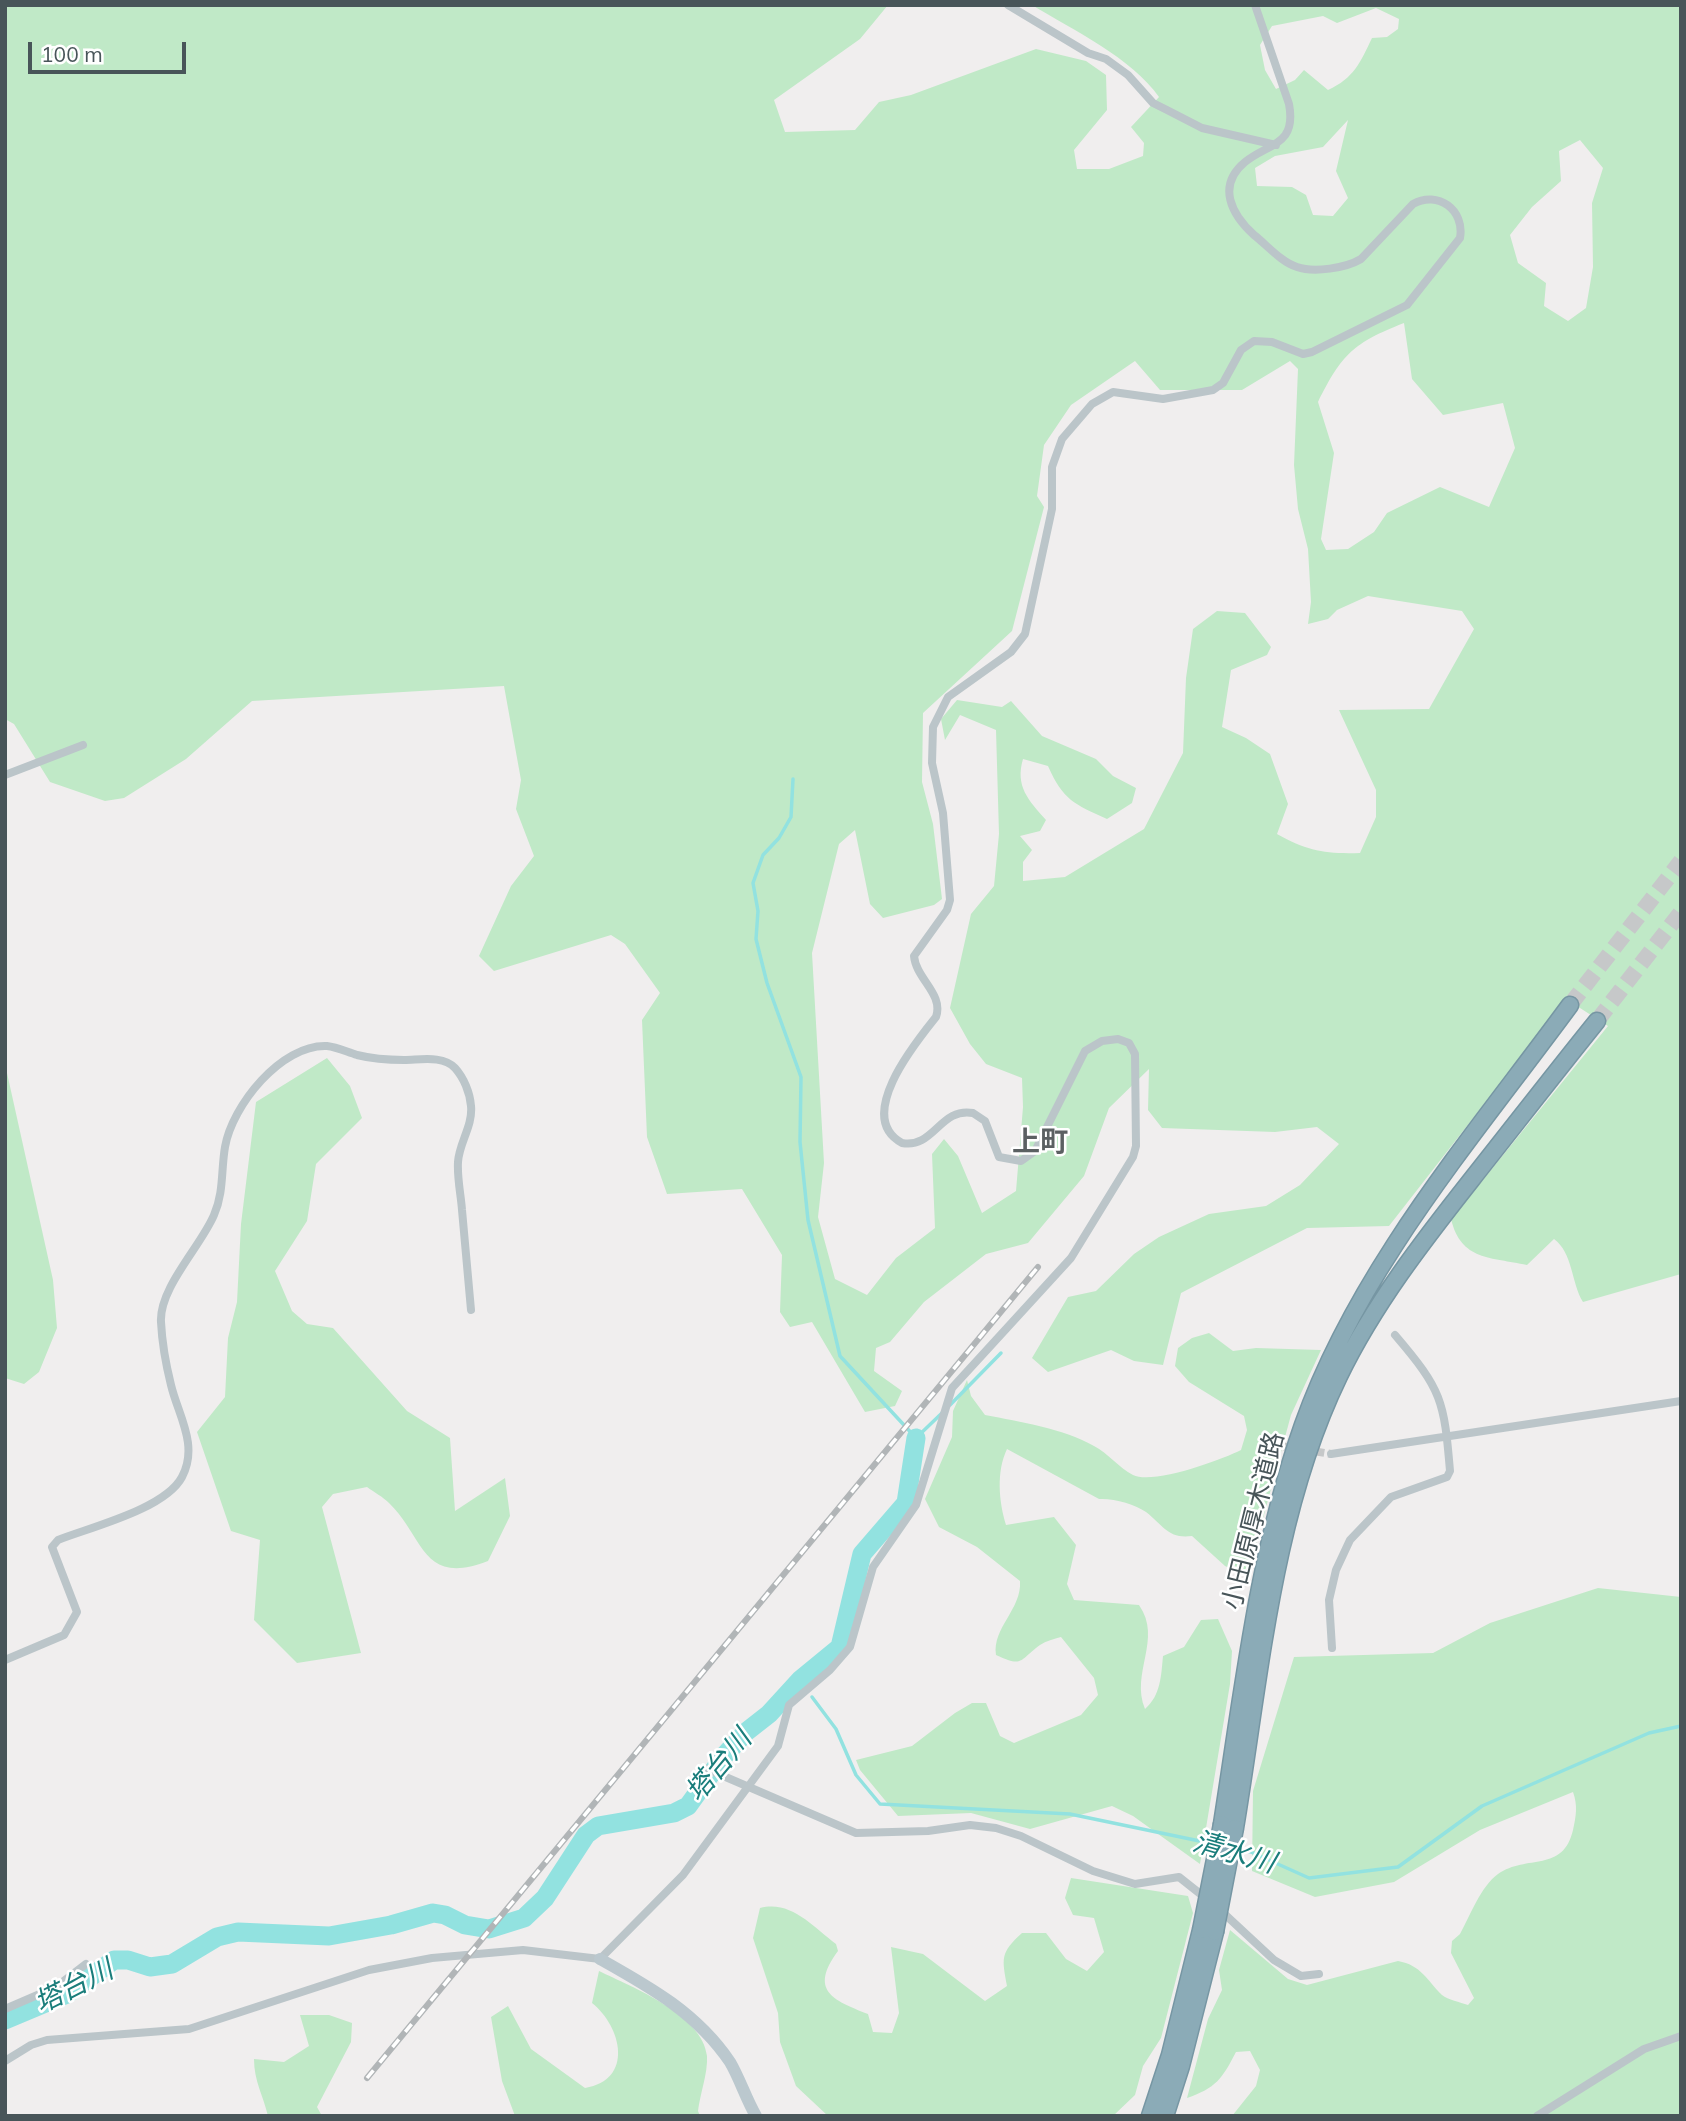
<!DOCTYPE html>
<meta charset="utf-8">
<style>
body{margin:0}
#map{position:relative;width:1686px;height:2121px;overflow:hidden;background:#f0eeee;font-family:Mulish,sans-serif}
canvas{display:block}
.frame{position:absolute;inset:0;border:7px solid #485559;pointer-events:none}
.scale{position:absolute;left:28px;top:42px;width:158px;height:32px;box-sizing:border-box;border:4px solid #485559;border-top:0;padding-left:9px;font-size:21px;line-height:24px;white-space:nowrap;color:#485559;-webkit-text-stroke:5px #fff;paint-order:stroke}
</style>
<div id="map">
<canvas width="1686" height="2121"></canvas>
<div class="frame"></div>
<div class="scale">100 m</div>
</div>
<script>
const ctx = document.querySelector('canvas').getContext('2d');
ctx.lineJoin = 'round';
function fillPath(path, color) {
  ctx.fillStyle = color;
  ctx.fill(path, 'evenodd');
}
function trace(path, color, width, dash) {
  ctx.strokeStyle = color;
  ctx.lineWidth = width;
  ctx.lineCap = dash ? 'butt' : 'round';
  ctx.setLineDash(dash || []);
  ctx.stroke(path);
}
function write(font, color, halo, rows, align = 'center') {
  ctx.font = font + ' Mulish,"Noto Sans JP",sans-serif';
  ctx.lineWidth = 5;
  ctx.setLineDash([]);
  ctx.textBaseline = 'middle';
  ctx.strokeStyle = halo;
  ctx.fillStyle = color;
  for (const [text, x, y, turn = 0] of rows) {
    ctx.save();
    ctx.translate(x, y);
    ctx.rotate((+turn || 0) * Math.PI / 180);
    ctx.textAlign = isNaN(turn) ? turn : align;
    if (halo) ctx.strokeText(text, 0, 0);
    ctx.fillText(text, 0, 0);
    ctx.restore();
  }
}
const green = new Path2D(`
 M5,5h883l-28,34 -86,61 11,32 70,-2 24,-28 32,-7 125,-46 50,12 20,14 1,35 -33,40 3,19h32l34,-13 1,-13 -13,-16 28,-30c-27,-39 -86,-67 -127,-92h649v1269l-98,28c-12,-20 -10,-49 -29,-63l-27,26c-36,-8 -66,-4 -76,-46l157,-193 -42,-27 -177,227 -82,2 -126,65 -18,72 -29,-4 -23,-11 -63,22 -16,-14 36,-61 28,-6 38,-37 25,-17 50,-23 57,-8 34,-21 39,-41 -22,-17 -42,5 -113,-4 -14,-18 1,-41 -40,39 -25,68 -56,67 -42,11 -62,48 -34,40 -14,6 -2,23 28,20 -7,15 -30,6 -53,-90 -22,5 -10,-15 2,-57 -40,-66 -75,5 -20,-57 -5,-117 18,-27 -35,-49 -14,-9 -117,36 -15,-15 32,-70 23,-30 -18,-47 5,-29 -17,-94 -252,15 -66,58 -62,39 -19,3 -55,-19 -36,-58 -9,-5zM1376,8l23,11 -1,10 -11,8 -15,1c-12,25 -18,40 -44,52l-24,-20 -9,10 -19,9 -11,-19 -5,-25 12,-19 51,-10 14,7zM1348,120l-12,51 12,27 -15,18 -20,-1 -7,-20 -14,-8 -35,-1 -2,-18 20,-12 48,-9zM1580,140l23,28 -11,35 1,64 -7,41 -18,13 -24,-15 2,-23 -28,-20 -8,-28 22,-28 29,-26 -2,-30zM1404,323l8,56 31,36 60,-12 12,45 -26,59 -49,-20 -53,26 -13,19 -26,17 -22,1 -5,-11 13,-86 -16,-51c24,-48 35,-59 86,-79zM1135,361l25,29h82l48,-29 8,8 -4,96 4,44 10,40 3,53 -3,22 20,-5 9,-9 31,-14 94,15 12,18 -45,80 -90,1 37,80v27l-16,36c-36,1 -52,-2 -83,-19l11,-30 -18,-50 -24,-16 -24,-11 9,-57 36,-15 4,-8 -26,-34 -28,-2 -24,18 -7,49 -3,75 -39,76 -79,48 -42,4v-19l9,-12 -12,-14 20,-5 6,-11c-18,-20 -31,-34 -23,-61l25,7c15,34 26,38 59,53l25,-16 4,-15 -23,-12 -17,-17 -54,-23 -31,-35 -9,6 -45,-7 -16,19 4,21 15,-25 36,15 3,104 -5,52 -23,28 -21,94 20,36 16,20 36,14 1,29 -7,84 -34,22 -24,-57 -14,-17 -12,15 3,74 -39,30 -29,37 -32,-16 -17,-62 6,-54 -12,-210 27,-109 16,-14 15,74 13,14 51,-13 8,-6 -9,-75 -11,-42 1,-69 89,-82 32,-124 -7,-11 7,-51 27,-40z
 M327,1058l23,28 12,32 -46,46 -9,57 -32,50 17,40 15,13 26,4 74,83 43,27 5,73 50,-33 5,38 -22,45c-67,26 -64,-25 -99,-58 -6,-6 -15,-11 -22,-16l-34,7 -11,13 39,146 -64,10 -43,-43 6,-80 -29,-9 -34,-99 28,-35 3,-59 9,-36 4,-78 15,-122z
 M5,1064l48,216 4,48 -18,44 -15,12 -19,-6z
 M1209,1333l24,18 23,-3 65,2 -30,65 -42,155 -6,4 -18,-8 -33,-30c-24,3 -28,-10 -46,-24 -11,-8 -33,-14 -47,-13l-92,-50c-11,23 -8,53 -1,76l48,-8 22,28 -9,39 7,16 65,5c24,34 -9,68 6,104 16,-14 16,-33 18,-53l21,-9 17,-27 17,-1 14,32 -2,33 -30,180 -67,-48 -21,-10 -82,23 -59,-16 -73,3 -38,-46 -4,-10 56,-14 43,-33 17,-10h14l14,33 14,7 67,-28 17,-20 -4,-17 -33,-41c-7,2 -15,4 -21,8 -21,15 -16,23 -44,10 -4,-27 26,-46 24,-74l-43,-34 -38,-20 -14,-28 27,-62 1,-26 14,-31 4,16 14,19c36,7 77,13 109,31 14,7 25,22 39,29 20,10 88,-15 108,-25l6,-20 -3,-14 -55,-34 -14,-16 3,-18 14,-10z
 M1598,1588l83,9v519h-449l24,-30 4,-16 -10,-19 -14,1c-14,27 -20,36 -49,46l21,-79 14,-29 -3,-20 11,-40 58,49 19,6 91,-24c23,4 29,19 44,34 6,5 18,7 26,10l6,-7 -23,-45 1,-12 8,-7c10,-18 21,-48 38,-60 29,-20 65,-1 75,-44 3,-14 5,-24 0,-38l-93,38 -86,52 -79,15 -63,-26 1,-80 41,-134 139,-4 57,-30z
 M1071,1878l117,18 5,17 -32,125 -18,28 -8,29 -22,21h-285l-32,-30 -16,-44 -2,-29 -25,-75 7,-30c31,-8 52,18 76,36l2,7c-29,39 -6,49 30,63l5,18 19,1 7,-20 -8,-66 32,7 62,47 22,-15c-5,-28 -7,-33 15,-53h24l20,26 21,12 17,-19 -10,-34 -21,-3 -8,-17z
 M599,1971c33,16 104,44 108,85 1,17 -7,38 -9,55l2,5h-185l-13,-35 -11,-64 17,-11 23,43 54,39c49,-8 37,-61 7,-85z
 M300,2015h29l23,8 -1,19 -34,65 5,9h-54c-5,-21 -14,-35 -14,-57l30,3 25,-16z`);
const stream = new Path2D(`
 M793,779l-2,38 -12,21 -16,17 -10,28 5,28 -2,28 11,44 34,94 -1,65 8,78 32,136 76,82 26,-25
 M950,1405l51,-52
 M801,1679l3,5
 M812,1697l24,32 20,46 24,29 190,10 144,30
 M1235,1848l16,4 58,26 89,-11 84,-61 167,-73 32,-7`);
const river = new Path2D(`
 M5,2020l62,-26 47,-34h14l22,7 22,-3 45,-27 21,-5 91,4 62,-11 42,-12 12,2 20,10 24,4 35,-11 21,-20 41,-63 12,-9 76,-13 14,-7 36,-50 22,-24 23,-18 32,-35 39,-32 22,-93 44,-51 10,-65`);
const streetTunnel = new Path2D(`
 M1269,1444l62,10`);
const highwayTunnel = new Path2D(`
 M1570,1005l111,-144
 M1597,1021l84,-109`);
const street = new Path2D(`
 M1008,5l80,48 18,6 22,16 25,28 14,7 35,18 74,17
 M5,775l78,-30
 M1331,1454l350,-53
 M1332,1648l-3,-48 7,-30 14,-30 41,-43 56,-20 3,-6c-6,-71 -8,-81 -55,-136
 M5,1660l59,-25 13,-23 -25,-65 6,-7c33,-13 107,-31 124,-63 17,-32 -4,-62 -11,-92 -5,-20 -9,-43 -10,-63 -2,-34 40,-76 53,-107 10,-23 7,-45 11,-68 7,-41 56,-103 102,-101 10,1 20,6 30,9 16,4 31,5 47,5 16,0 39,-5 51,8 9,10 15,25 16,38 2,20 -12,37 -13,56 -1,16 3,33 4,48 3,33 6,67 9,100
 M707,1769l149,64 72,-2 42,-6 26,3 25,8 72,35 42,13 44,-7 29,23
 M1218,1908l56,52 27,16 18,-2
 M5,2009l51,-22 30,-23
 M5,2061l26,-16 16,-5 142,-11 180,-59 63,-12 91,-8 77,9 83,-84 95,-129 11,-41 41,-35 20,-23 23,-80 43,-62 36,-117 119,-130 62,-101 3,-11 -1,-92 -6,-11 -11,-4 -16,2 -17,10 -50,100 -14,10 -22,-4 -14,-36 -12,-8c-33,-6 -39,36 -71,30 -48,-26 14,-101 34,-126 8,-23 -20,-38 -22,-61l33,-46 3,-10 -7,-87 -11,-50 1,-36 15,-30 63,-45 14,-18 27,-125v-42l10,-28 30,-35 21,-12 50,7 50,-9 10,-7 18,-33 13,-9 18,1 31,12 9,-2 95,-47 53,-67c5,-28 -22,-48 -47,-34l-52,55c-15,9 -47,14 -64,8 -16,-5 -30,-22 -43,-32 -22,-20 -38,-49 -9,-73 23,-19 52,-16 44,-58l-34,-99
 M1537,2116l107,-67 37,-13`);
const secondary = new Path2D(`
 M600,1959c50,28 97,54 130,103 10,17 16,37 26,54`);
const highway = new Path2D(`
 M1222,1824c21,-133 36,-271 81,-399 55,-156 170,-288 267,-420
 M1235,1828c25,-150 37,-314 104,-452 35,-72 84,-135 133,-197 42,-53 83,-106 125,-158
 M1150,2116l20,-61 31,-125
 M1165,2116l16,-50 34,-134`);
const rail = new Path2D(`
 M367,2078l671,-811`);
const highwayBridge = new Path2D(`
 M1201,1930l21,-106
 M1215,1932l20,-104`);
const streetNames = [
 ["小田原厚木道路",1254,1521,-76]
];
const neighbourhoodNames = [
 ["上町",1040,1143]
];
const waterNames = [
 ["塔台川",719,1766,-50],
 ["清水川",1234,1853,16],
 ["塔台川",74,1987,-27]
];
fillPath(green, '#c0e9c7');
trace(stream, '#92e2e0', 3.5);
trace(river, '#92e2e0', 19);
trace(streetTunnel, '#c6c8c9', 8, [8, 4]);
trace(highwayTunnel, '#c6c8c9', 16, [16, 8]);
trace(highway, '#7696a3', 19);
trace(street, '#bbc5c9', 8);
trace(secondary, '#bbc8ce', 12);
trace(highway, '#8babb7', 16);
trace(rail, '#b1b5b7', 6);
trace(rail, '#fff', 3.5, [10]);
trace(highwayBridge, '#7696a3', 19, []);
trace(highwayBridge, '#8babb7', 16);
write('26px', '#485559', '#fff', streetNames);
write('bold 28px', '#5b6062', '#fff', neighbourhoodNames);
write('italic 28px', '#1a7d7b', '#fff', waterNames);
</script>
